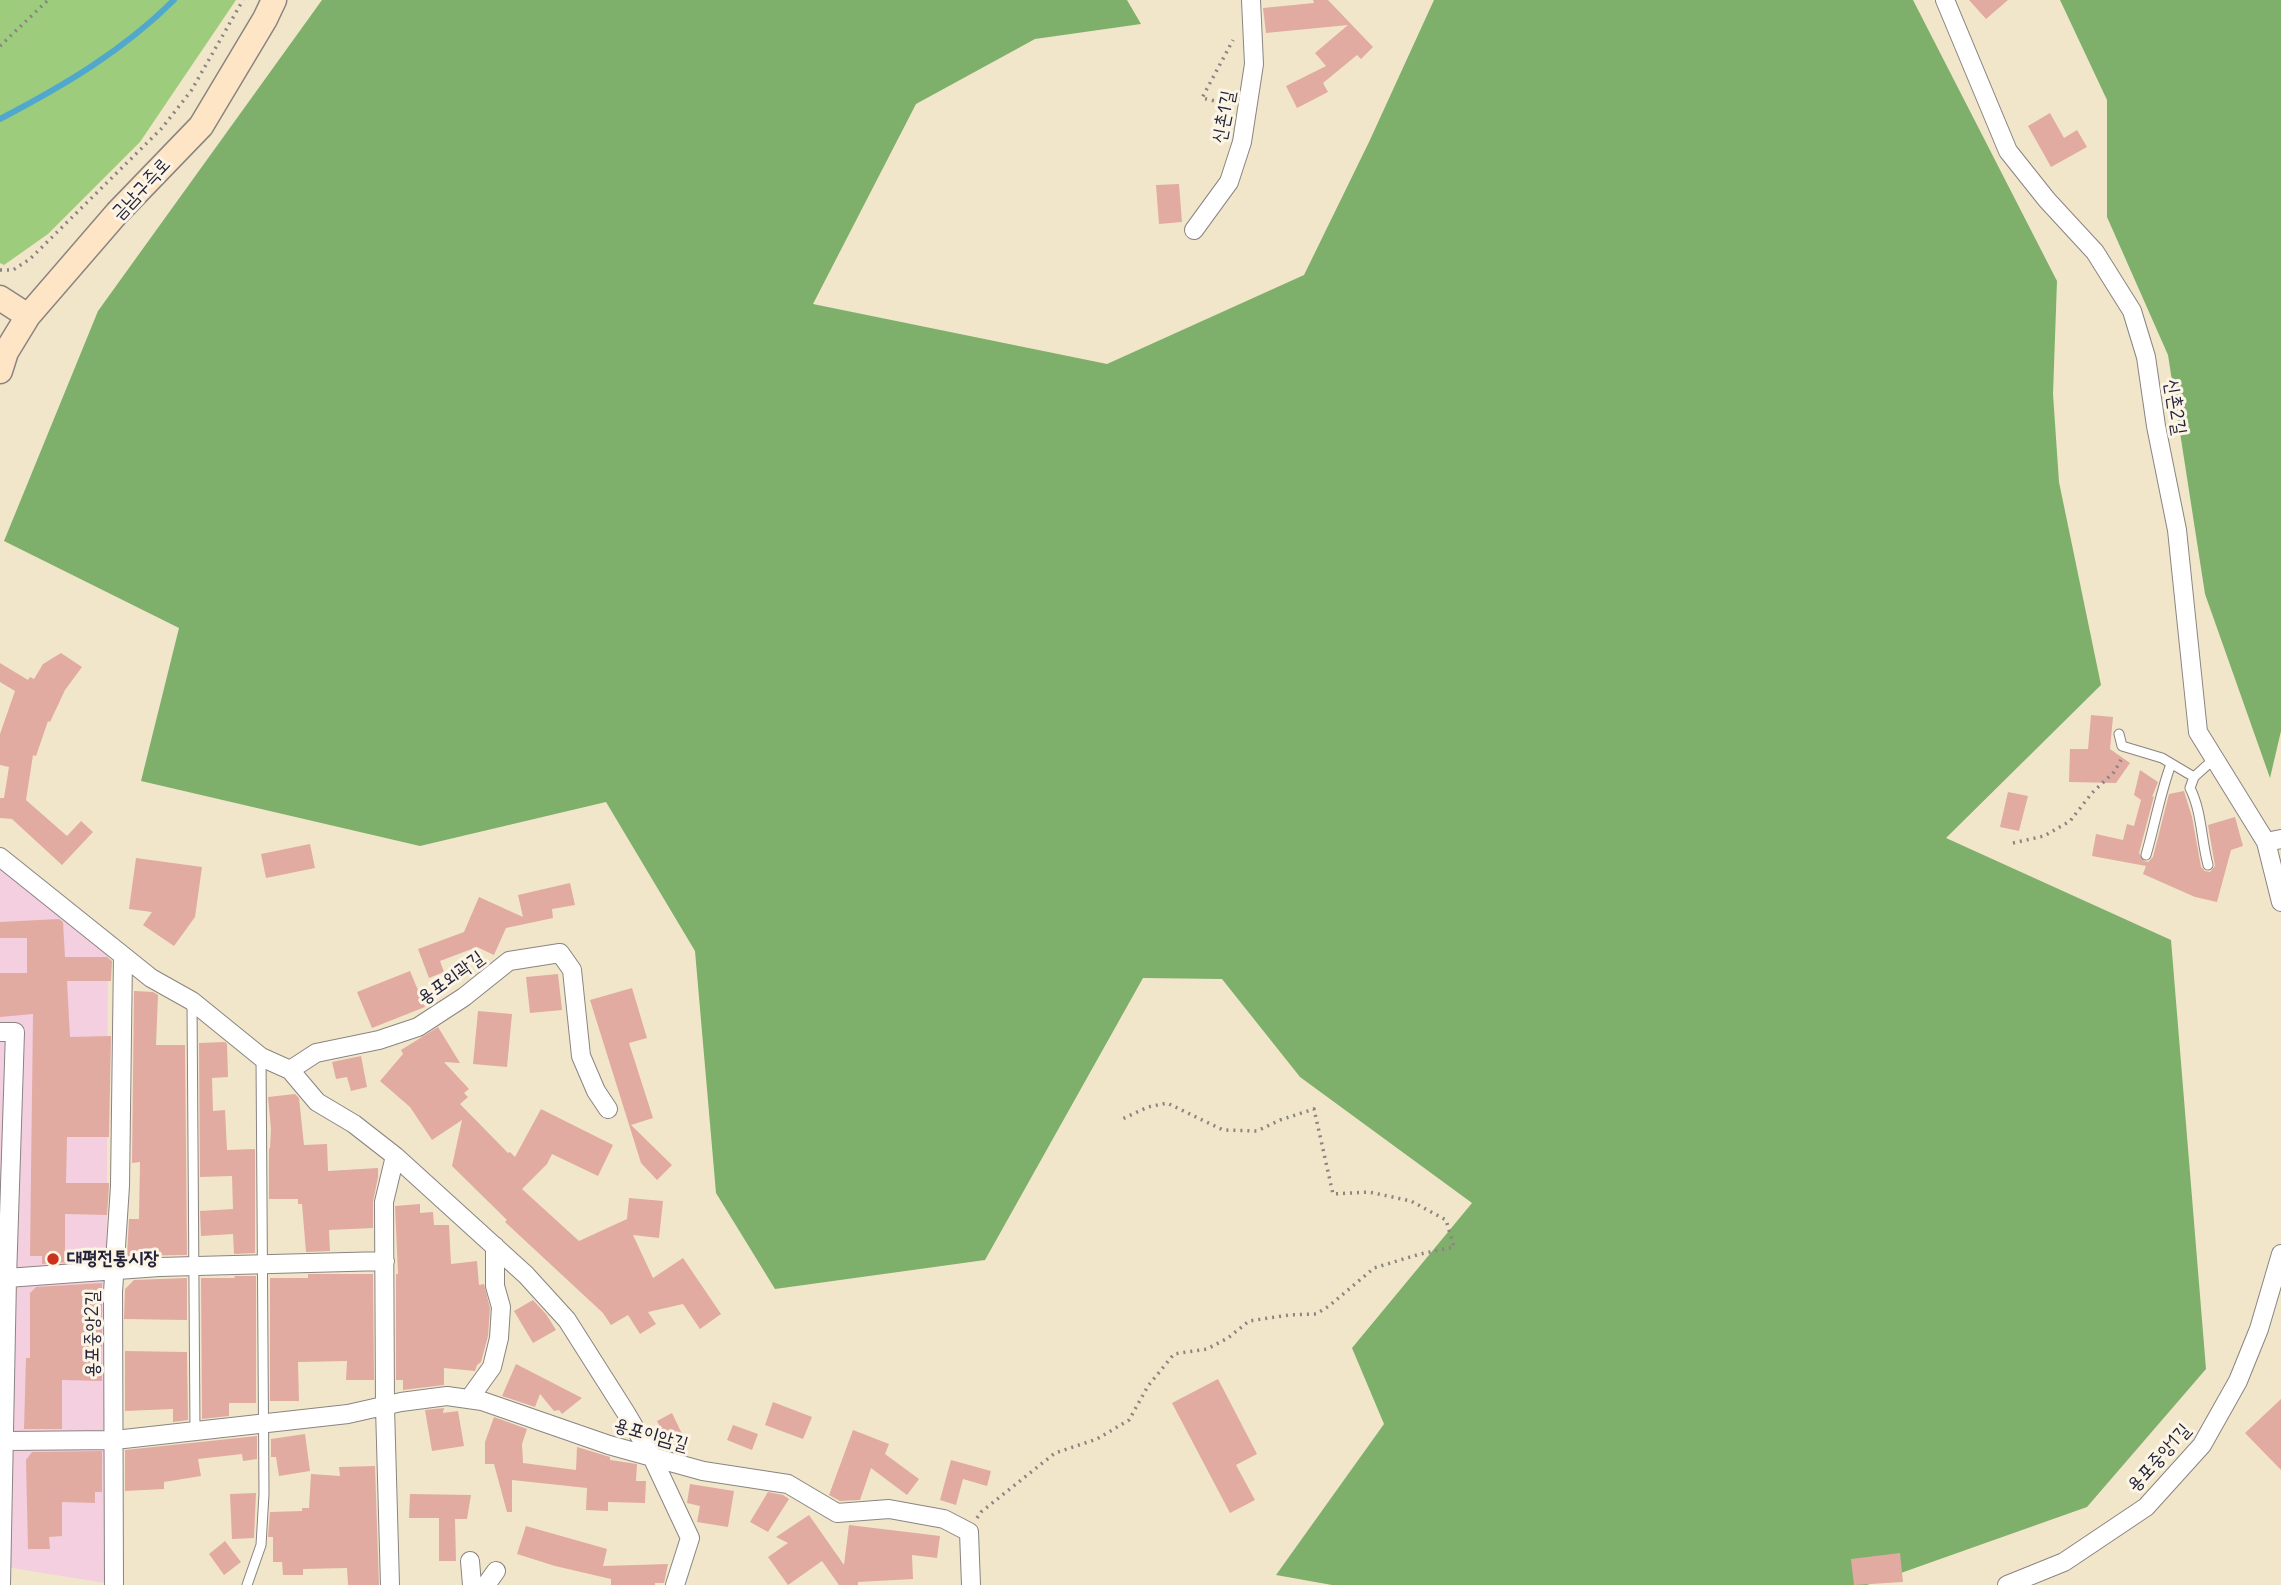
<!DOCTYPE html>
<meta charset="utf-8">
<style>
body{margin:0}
canvas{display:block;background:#f1e6c9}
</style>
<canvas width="2281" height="1585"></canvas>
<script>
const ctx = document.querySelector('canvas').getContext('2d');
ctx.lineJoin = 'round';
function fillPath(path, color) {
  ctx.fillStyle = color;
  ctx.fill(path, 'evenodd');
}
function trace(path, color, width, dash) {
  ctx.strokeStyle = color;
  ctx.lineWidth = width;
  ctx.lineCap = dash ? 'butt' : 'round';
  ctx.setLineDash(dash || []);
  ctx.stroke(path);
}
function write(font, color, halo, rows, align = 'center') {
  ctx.font = font + ' Delius,"Poor Story",sans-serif';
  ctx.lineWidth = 6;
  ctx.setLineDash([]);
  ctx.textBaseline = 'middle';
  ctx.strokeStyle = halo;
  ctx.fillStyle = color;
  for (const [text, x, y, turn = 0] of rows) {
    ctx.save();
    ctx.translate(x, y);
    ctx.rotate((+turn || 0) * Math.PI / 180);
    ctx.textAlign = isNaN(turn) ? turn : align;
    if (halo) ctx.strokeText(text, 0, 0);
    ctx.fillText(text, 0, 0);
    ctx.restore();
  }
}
const built = new Path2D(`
 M0,865l108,87 -3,631 -105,-17z`);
const green = new Path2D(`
 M0,0h236l-96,142 -92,92 -44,31 -4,-2z`);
const forest = new Path2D(`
 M322,0h805l14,24 -106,15 -119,65 -103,200 294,60 197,-89 65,-133 65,-142h479l144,281 -4,113 6,88 42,203 -155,153 225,102 35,429 -119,138 -220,78h-535l-56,-10 108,-151 -32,-76 120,-145 -172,-126 -78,-98 -79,-1 -158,282 -210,29 -59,-96 -21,-242 -89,-149 -186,44 -279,-65 38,-153 -175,-87 94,-230z
 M2060,0h221v731l-11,47 -65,-184 -37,-239 -61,-138v-117z`);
const stream = new Path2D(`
 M0,119c63,-33 123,-68 174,-119`);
const building = new Path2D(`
 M1313,0h15l45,47 -12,12 -4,-4 -34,28 5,9 -31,16 -11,-22 40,-20 -11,-13 33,-28 -82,8 -3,-25 51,-5z
 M1969,0h39l-22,19z
 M2050,113l14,25 13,-8 10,17 -36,20 -23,-41z
 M1179,184l3,38 -23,2 -3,-39z
 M61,653l21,14 -17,23 -15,32 -2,-1 -12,35 -3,-1 -7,45 41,36 14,-15 12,11 -31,33 -50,-46 -12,-1v-20h4l5,-31 -9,-2v-31l15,-43 -15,-9v-19l28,17 2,-3 4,2 9,-15z
 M2091,715l22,2 -3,32 20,14 -14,20 -47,-1 1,-33h18z
 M2140,770l18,12 -6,15 2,-1 -15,57 5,8 4,1 5,-5 16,-63 15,-3 8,26 9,50 4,4 5,1 5,-6 -7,-41 27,-8 8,29 -12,4 -14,52 -22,-5 -52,-23 3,-8 -54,-10 4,-22 27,6 4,-16 7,2 7,-26 -7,-5z
 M2008,792l20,4 -9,35 -19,-4z
 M310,844l5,24 -49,10 -5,-24z
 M136,858l66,9 -7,50 -21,29 -31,-21 9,-13 -23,-3z
 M570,883l5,22 -23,4 1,9 -47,10 -12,27 -17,-8 -37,14 4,11 -15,6 -11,-29 46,-17 15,-35 44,20 -5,-22z
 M59,919l4,3 2,35h42l5,4 -1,20h-44l3,56 41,-1 -2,101h-42l-1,46h43v3l-2,29 -42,-1v45l39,1 -62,4v-8h-12l3,-242 -33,3v-44h27v-35h-27v-16z
 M410,971l15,36 -53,21 -15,-36z
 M558,974l4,36 -32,3 -4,-36z
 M632,988l15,50 -18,5 24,75 -22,7 41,40 -15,15 -16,-17 -51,-163z
 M134,991l19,1 5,3 -2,50h29l2,210 -60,1 2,-37h10l1,-57 -8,1z
 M478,1011l34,3 -5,53 -34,-3z
 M438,1027l22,36 -16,-1 25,27 -5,4 4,4 -8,7 48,49 2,-1 5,5 26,-48 72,36 -15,31 -46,-22 -5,10 -25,25 57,52 48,-22 2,-21 34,3 -4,37 -26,-3 20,43 30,-20 38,56 -21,15 -17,-25 -35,8 8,12 -16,10 -12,-19 -17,10 -8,-12 -98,-91 2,-2 -55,-54 10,-46 -30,20 -22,-33 -30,-26 23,-27 -2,-4z
 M225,1042l2,2 1,33 -16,1 1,33 12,-1 2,40 28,-1v104l-21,1 -1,-20 -32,2 -1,-25 33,-2 -1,-33 -32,1 -1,-134z
 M361,1056l6,31 -16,4 -4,-14 -11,2 -4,-17z
 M295,1094l4,4 5,47 23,-1 1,27 50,-3v9l-5,25v26l-44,2 1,21 -24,1 -4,-48h-4v-5h-29v-50l1,-1 1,-19 -3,-32z
 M420,1204v9l13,-1 1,13h15l2,39 26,-3 2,24 5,-1 6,24 -2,28 -7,26 -4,3 -2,6 -31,-3v17l-41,5v-10h-7v-106h2l-3,-68z
 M308,1274h65l1,106h-28l1,-19 -49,1 1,39h-29v-123h38z
 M234,1276h22v127h-27v13l-27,3 -1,-141h34z
 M187,1278v42l-63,-1 1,-30 9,-9z
 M102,1283v98l-40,-1v49h-38l2,-71h4v-65l6,-6z
 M533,1300l13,14 10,16 -23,13 -19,-32z
 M125,1351l62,1 1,68 -15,2v-13l-48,2z
 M516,1364l2,1 64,33 -20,16 -3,-4 -5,1 -14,-17 -5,13 -33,-11z
 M1218,1379l39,75 -21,11 19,35 -25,13 -58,-110z
 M2281,1399v71l-36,-37z
 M773,1402l39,15 -9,22 -38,-14z
 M444,1408l-1,5 15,-2 6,35 -32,5 -7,-41z
 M672,1413l13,27 -15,7 -13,-26z
 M494,1417l33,12 -5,15 1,19 53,7 1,-23 33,10v3l27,4 -1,17h10l-1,22 -37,-1v9l-22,-1 1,-22 -75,-8v32h-5l-13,-48h-9v-22z
 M733,1425l25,9 -6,16 -25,-10z
 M853,1430l36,14 -4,10 34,25 -12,16 -36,-27 -11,32 -20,1 -11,-6z
 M305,1434l5,37 -31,5 -3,-19h-5v-18z
 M257,1436v23l-14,2 -1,-7 -44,5 3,17 -37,6v7l-39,2v-41z
 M102,1451v41h-7v11l-33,-1v34l-13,1 1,12h-22l-2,-89 6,-8z
 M951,1460l40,11 -4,15 -24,-7 -7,26 -16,-5z
 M375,1466l4,119h-31l-1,-17 -44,1v6h-20l-1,-13h-9v-25h-5l2,-25 32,-1v-3h7l2,-34 29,2 -1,-9z
 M690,1484l44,7 -6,36 -31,-5 3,-16 -13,-3z
 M768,1492l15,3 6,4 -21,33 -18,-10z
 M256,1493l-2,45 -22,1 -2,-45z
 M410,1494l61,1 -4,24h-12l1,42h-17v-43h-30z
 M809,1515l35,50 5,-40 91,11 -3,22 -25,-3 1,24 -55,3v3h-19l-17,-24 -34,24 -20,-28 20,-14 -12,-6z
 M526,1526l81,23 -4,17 65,-2 -4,19h-9v2h-44v-6l-56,-13 -38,-12z
 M225,1541l16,21 -17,13 -15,-21z
 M1900,1553l3,29 -49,3 -3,-26z`);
const path = new Path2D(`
 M0,46l48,-46
 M1223,111l-8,-10 -13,-3 31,-58
 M0,270h13l17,-11 132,-131 29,-37 52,-91
 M2013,843l31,-7 26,-15 22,-28 22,-21 7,-12
 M977,1518l4,-6 74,-59 42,-14 32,-19 19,-34 26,-32 33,-5 21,-11 21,-17 40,-6 27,-1 13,-8 45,-38 46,-14 34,-7 -8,-27 -35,-19 -42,-9 -36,2 -19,-85 -34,11 -23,11 -34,-1 -56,-27 -19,4 -28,13`);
const lane = new Path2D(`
 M2119,734l3,12 40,12 32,19
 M2146,855c9,-31 14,-61 25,-91
 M2208,865c-7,-26 -6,-53 -18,-77l4,-11 21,-19
 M192,1003l3,429
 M247,1585l14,-40 3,-51 -3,-437`);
const street = new Path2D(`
 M1945,0l63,151 39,49 48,52 37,59 14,46 10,69 21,104 21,202 68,110 15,-3
 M1194,230l35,-48 13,-40 12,-78 -3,-64
 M2266,842l15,60
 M0,857l151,121 41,23 69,56 29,13 27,32 37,22 41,32 131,119 41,45 59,93 26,44 38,81 -15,47
 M0,1032h15l-8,246h-7
 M290,1070l26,-17 63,-13 39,-13 46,-30 45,-36 51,-8 12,17 9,86 15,35 12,18
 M469,1399l23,-32 7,-29 2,-31 -6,-21v-40
 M6,1441l109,-1 233,-26 53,-12 46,-6 35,5 127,44 94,26 85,13 49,29 52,-4 55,10 25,13 2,53
 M470,1561l2,24
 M1,1585l6,-307 152,-11 226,-6
 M114,1585l-1,-293 7,-106 3,-230
 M390,1585l-5,-178 -1,-205 11,-46
 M486,1585l10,-14
 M2007,1585l57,-23 82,-55 56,-62 36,-64 21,-52 22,-75`);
const secondary = new Path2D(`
 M0,298l28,18
 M0,371l6,-19 22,-36 89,-103 84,-87 64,-107 9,-19`);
const markers = [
 [53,1259,7,"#c8321e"]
];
const streetNames = [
 ["신촌1길",1224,117,-79],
 ["금남구즉로",141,189,-47],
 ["신촌2길",2175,407,81],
 ["용포외곽길",451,978,-36],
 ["용포중앙2길",93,1334,-90],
 ["용포이암길",651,1435,16],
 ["용포중앙1길",2159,1458,-48]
];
const poiNames = [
 ["대평전통시장",67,1259]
];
fillPath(built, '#f3cfdf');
fillPath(green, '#9dcd7c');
fillPath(forest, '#7eb06c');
trace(stream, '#51a8cd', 6);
fillPath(building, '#e1aba2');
trace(lane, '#8a8482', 11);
trace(street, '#8a8482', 20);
trace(secondary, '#8a8482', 27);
trace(path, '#8a8482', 3.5, [2, 5]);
trace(lane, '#fff', 9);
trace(street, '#fff', 18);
trace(secondary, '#fde5c5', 24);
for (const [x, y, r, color] of markers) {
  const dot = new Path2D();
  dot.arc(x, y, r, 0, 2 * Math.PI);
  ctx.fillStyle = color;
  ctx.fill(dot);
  trace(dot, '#fcf5e5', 2.5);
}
write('19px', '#22223b', '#fcf5e5', streetNames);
write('bold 19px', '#22223b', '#fcf5e5', poiNames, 'left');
</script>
